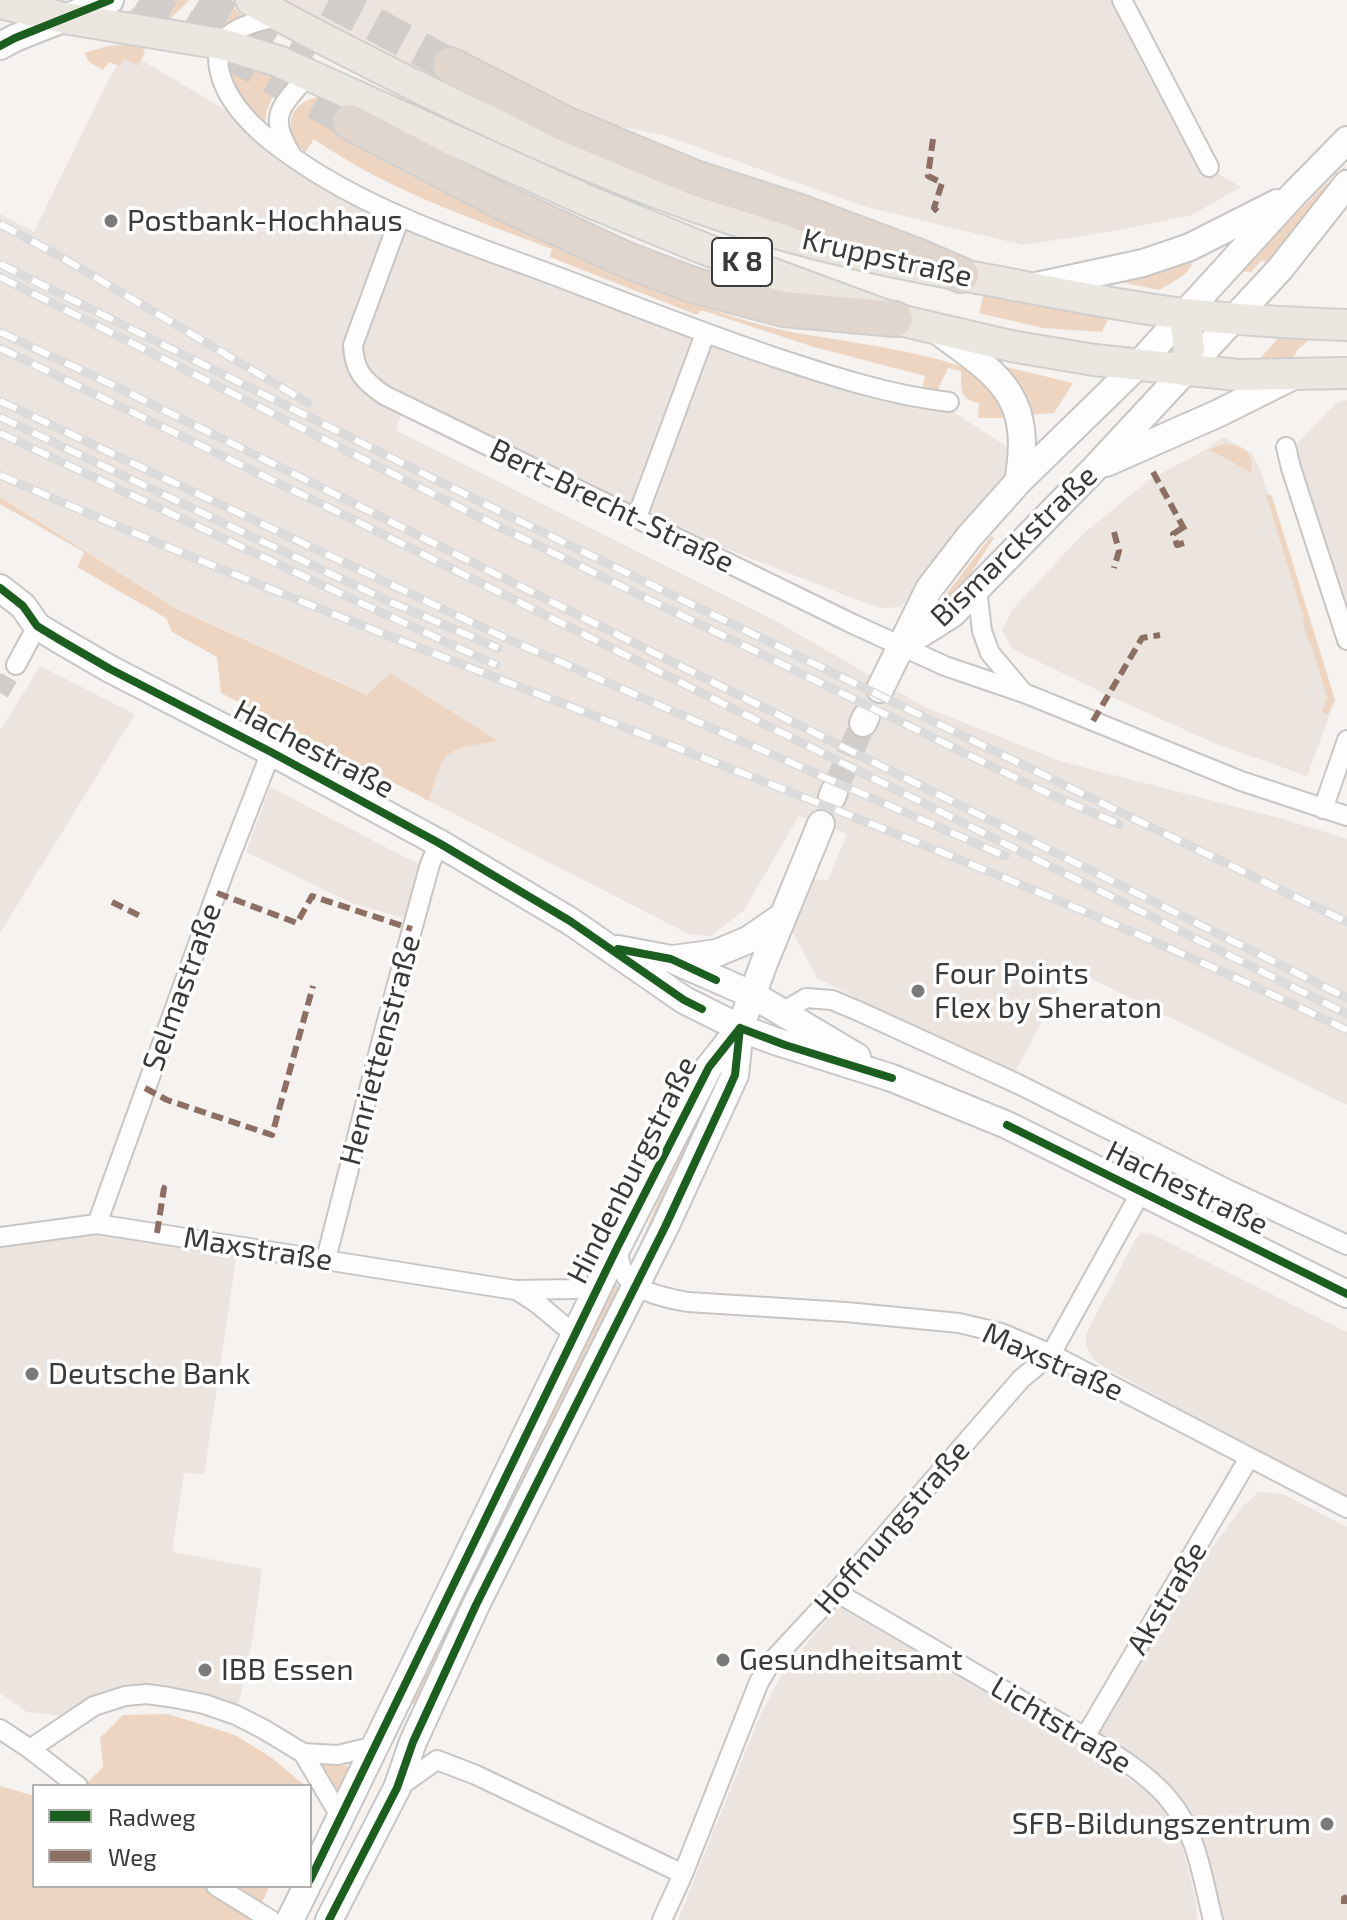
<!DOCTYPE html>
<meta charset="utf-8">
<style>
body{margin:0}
#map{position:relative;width:1347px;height:1920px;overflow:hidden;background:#f5f2f0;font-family:"Exo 2",sans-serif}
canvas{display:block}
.legend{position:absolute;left:32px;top:1784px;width:280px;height:104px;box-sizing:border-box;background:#fff;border:2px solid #b1b0af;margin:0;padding:10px 14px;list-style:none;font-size:24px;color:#3b3a38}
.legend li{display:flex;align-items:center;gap:16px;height:40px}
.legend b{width:40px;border:2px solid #b1b0af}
</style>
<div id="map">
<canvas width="1347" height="1920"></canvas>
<ul class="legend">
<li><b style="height:10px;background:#1b5e20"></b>Radweg</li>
<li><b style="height:10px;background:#8d6e63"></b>Weg</li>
</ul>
</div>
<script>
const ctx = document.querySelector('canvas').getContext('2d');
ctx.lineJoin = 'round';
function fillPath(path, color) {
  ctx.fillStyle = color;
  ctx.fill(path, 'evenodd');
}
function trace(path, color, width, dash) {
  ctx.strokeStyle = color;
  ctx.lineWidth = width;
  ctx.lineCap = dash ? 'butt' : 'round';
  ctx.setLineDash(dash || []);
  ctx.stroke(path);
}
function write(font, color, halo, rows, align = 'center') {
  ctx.font = font + ' "Exo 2",sans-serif';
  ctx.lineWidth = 7;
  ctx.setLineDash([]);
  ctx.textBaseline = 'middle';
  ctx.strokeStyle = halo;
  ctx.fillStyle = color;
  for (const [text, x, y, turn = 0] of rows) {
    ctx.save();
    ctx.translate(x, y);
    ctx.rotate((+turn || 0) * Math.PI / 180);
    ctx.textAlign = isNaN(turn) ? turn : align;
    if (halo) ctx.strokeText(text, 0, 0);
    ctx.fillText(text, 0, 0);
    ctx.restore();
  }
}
const built = new Path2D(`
 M262,0h856l92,169 31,18 -49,28 -73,15 -96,15 -157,-38 -203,-72 -243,-49z
 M126,51l108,64 161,104 -44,137 54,51 -10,23 377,189 155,89 136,54 220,57 64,20v266l-277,-137 -57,108 -196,-98 -32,-60 21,-39 22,1 19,-46 -48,-18 -55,94 -33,26 -22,-2 -260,-133 10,-36 7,-10 8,-5 11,-4 -97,-51 -190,-86 -178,-112v-283l34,18 73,-149z
 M402,223l294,115 -59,178 -268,-133 -12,-37z
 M708,339l238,68 69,45 -8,22 -82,95 -9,21 -15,17 -19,1 -22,-7 -217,-85z
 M1347,400v223l-54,-175 43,-45z
 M1223,437l29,16 8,16 75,231 -28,76 -91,-32 -115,-52 -88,-43 -11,-18 10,-21 70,-75 67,-55 58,-31z
 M40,666l95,48 -135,219v-202z
 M270,787l152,79 -14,53 -54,-15 -108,-52z
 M97,1225l141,21 -34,228 -20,-1 -12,79 90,17 -10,73 -12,56 -5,13 -65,-17 -100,23 -43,-5 -27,-19v-454z
 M1141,1233l13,2 193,97v165l-97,-50 -151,-83 -7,-7 -6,-11v-11l3,-7 46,-88z
 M1259,1492l24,2 64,33v393h-130l-28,-97 -98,-86 62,-108 89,-122z
 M837,1606l242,141 68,44 20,20 14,30 15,60 1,19h-519l82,-204 20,-39z`);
const green = new Path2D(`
 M144,0h46l-23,22 -43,-7z
 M215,0c10,0 23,10 28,17l-27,15 -27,-6z
 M134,43l13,1 -4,6 2,3 -8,13 -13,-8 -5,8 -10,-4 -6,8 -14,-8 -5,-9 24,-7z
 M231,62l58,17c-9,9 -17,17 -21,29 -3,6 -2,14 -4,20 -15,-20 -35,-40 -33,-66z
 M327,96l30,15 -14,27c104,58 211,113 323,155 38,14 76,28 116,37 43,10 178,23 205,51 9,9 15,25 21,37h-30l1,-15c-21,-4 -17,-14 -18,-32l-13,-3 -10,21 -9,4 -7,-3 3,-14 -111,-29 -113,-37 -4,5 -147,-58 2,-8c-84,-32 -163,-58 -238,-110l-9,14c-26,-27 -15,-55 22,-57z
 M1345,166v5l-41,49 -30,43 -13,-2 -10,11 -14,-1z
 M1190,260l3,3c-6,13 -22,20 -34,27l-43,-9 37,-7z
 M984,293l124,26 -6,13 -59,-4 -64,-15z
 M1279,337l30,3 -11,9 -8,14 -33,-1z
 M1002,366l71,17 -19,30 -27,2z
 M1224,444c19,1 31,9 27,29l-22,-13 -21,-10z
 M1268,494l4,2 63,204 -7,14 -6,-2 5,-15 -17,-56h-2l-6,-21 2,-1 -38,-124z
 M0,497l177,112 190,86 23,-22 108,68c-55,9 -53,6 -69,60l-208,-108 -4,-36 -45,-25 -6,-14 -89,-51 7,-15 -84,-48z
 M991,536l3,2 -29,44 -13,16 -5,-5z
 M707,1082l8,4 -77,174 -3,-3z
 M612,1279l9,11 -207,415 -4,-3z
 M168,1714l67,21 37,23 33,28h-221l19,-19 -3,-29 23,-23z
 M310,1758l19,7 21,1 -14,28z
 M0,1786l34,10v90h236l-17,34h-253z`);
const streetTunnel = new Path2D(`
 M0,693l16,-28`);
const secondaryTunnel = new Path2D(`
 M834,792l29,-69`);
const highwayTunnel = new Path2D(`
 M139,0l211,122
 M199,0l77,47 33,17
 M329,0l121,65`);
const street = new Path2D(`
 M1122,0l87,167
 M279,16c-29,8 -67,13 -60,52 8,47 64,84 101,107 75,46 162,73 244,104 70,27 139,54 210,78 57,19 115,38 175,45
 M290,152c-24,-38 -6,-48 19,-78
 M400,217l-47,128c1,26 11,36 31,50l469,229 92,42 79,27 217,88 106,35
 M1286,447l5,21 56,172
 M637,517l68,-183
 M977,589l5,42 8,22 32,38
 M16,665l21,-39
 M1323,809l24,-69
 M783,1012l23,-14 26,2 24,10 162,74 213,107 116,54
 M97,1224l127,-352 47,-120
 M0,1237l97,-13 418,66 58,-1 25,-2
 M617,1248c2,8 3,18 7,25 8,19 47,26 64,29l158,10 113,11 42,10 50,21 296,154
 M326,1259l55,-216 49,-179 9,-21
 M518,1291l20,13 37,31
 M836,1592c68,40 136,80 205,120 41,24 100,52 129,89 27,32 33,80 43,119
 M0,1729l30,20 48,37
 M1085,1737l164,-279
 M30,1749l64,-43 31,-10 22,-2 22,3 35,7 32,11 29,15 38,23 37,63
 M303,1753l35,2 37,-9
 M397,1788l40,-28 39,15 207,99
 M216,1886l55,34
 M662,1920l21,-46 76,-192 12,-20 65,-70 185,-213 30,-25 90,-162 15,-39`);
const secondary = new Path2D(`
 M0,46l15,-8 95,-38
 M1032,287l111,-24 47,-16 87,-44
 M935,329c64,47 99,65 83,153
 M1106,463l113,-50 76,-38
 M0,588l23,18 14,20 23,14 50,29 161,83 168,91 131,78 114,79 56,28 35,13 117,37 115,47 340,169
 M901,646l51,-32 143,-146 185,-199 67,-85
 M880,689l49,-100 40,-52 49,-55 120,-117 156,-171 53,-54
 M863,723l3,-6
 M832,797l2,-5
 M618,949l53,10 82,36 104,62
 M673,959l44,-6 31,-13 35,-24
 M310,1880l307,-632 92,-181 31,-39
 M290,1920l17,-34
 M329,1920l68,-132 16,-46 63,-137 189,-378 70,-152 5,-47 24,-65 57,-139`);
const primary = new Path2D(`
 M251,0c53,30 107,57 161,84 103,51 208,98 317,134 86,29 176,47 265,63 63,12 126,25 190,33 54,6 109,9 163,11
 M0,3l64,15 158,26 56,17 312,141 115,47 190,70 116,27 83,14 144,15 109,-2
 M1184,314l5,34 -3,23`);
const highway = new Path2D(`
 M450,65l115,59 130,54 102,33 120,45 44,19
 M350,122l152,80 125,58 66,25 90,24 112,10`);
const rail = new Path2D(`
 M0,224l56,30 252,149
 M0,264l493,244 854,414
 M0,277l473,237 574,279 72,31
 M0,332l117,55 236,116 994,495
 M0,348l346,168 1001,498
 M0,401l503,236 502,219
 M0,417l386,183 112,48
 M0,433l350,165 146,67
 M0,475c444,197 909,344 1347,555`);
const quiet = new Path2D(`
 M933,139l-5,37 14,7 -8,25 5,5
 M1153,472l34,62
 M1114,532l5,19 -5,17
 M1184,543l-7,2 -4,-11 11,-7
 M1093,721l49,-83 18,-3
 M217,893l80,30 15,-27 100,33
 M112,902l30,15
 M145,1088l22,12 105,35 41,-149
 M157,1233l7,-45 -6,-2
 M1344,1904v-6l3,-1`);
const cycleway = new Path2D(`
 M0,46l15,-8 95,-38
 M0,588l23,18 14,20 23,14 50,29 161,83 168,91 131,78 114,79 18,9
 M618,949l53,10 45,21
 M740,1028l45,17 107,33
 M1007,1125l340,169
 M310,1880l307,-632 92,-181 31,-39
 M329,1920l68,-132 16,-46 63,-137 189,-378 62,-134 8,-18 5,-47`);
const markers = [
 [111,221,8,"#7c7a78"],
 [918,991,8,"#7c7a78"],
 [32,1374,8,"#7c7a78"],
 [723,1660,8,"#7c7a78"],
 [205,1670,8,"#7c7a78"],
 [1327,1824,8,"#7c7a78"]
];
const shields = [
 [742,262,60]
];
const shieldNames = [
 ["K 8",742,262]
];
const poiNames = [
 ["Postbank-Hochhaus",127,221],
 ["Four Points",934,974],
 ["Flex by Sheraton",934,1008],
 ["Deutsche Bank",48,1374],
 ["Gesundheitsamt",739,1660],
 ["IBB Essen",221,1670],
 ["SFB-Bildungszentrum",1311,1824,"right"]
];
const streetNames = [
 ["Kruppstraße",887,258,13],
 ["Bert-Brecht-Straße",612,506,26],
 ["Bismarckstraße",1014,546,-44],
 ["Hachestraße",314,749,28],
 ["Selmastraße",182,987,-70],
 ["Henriettenstraße",380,1050,-75],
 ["Hindenburgstraße",632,1170,-63],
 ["Hachestraße",1187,1188,26],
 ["Maxstraße",258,1249,9],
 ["Maxstraße",1053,1362,24],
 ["Hoffnungstraße",892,1527,-49],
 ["Akstraße",1167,1598,-59],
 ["Lichtstraße",1061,1725,31]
];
fillPath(built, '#ece4de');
fillPath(green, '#edd5c1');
trace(streetTunnel, '#d0cdcb', 18, [18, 9]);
trace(secondaryTunnel, '#d0cdcb', 26, [26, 13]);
trace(highwayTunnel, '#d0cdcb', 34, [34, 17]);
trace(street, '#c8c6c5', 22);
trace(secondary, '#c8c6c5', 30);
trace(primary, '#d0cfce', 34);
trace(highway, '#d0cfce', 38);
trace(street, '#fefdfd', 18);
trace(secondary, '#fefdfd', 26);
trace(primary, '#ece6e1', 30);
trace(highway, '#e0d6cd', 34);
trace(rail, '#dcdbdb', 9);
trace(rail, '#fff', 6, [18]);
trace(quiet, '#8d6e63', 6, [12, 6]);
trace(cycleway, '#1b5e20', 8);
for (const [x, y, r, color] of markers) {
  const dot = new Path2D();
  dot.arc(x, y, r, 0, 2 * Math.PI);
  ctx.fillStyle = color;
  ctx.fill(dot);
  trace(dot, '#fff', 3);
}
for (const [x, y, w] of shields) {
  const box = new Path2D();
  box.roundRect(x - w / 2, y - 24, w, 48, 6);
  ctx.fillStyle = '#fff';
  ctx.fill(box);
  trace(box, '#3b3a38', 2);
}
write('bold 28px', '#3b3a38', null, shieldNames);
write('30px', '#3b3a38', '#fff', poiNames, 'left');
write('30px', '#3b3a38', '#fff', streetNames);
</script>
